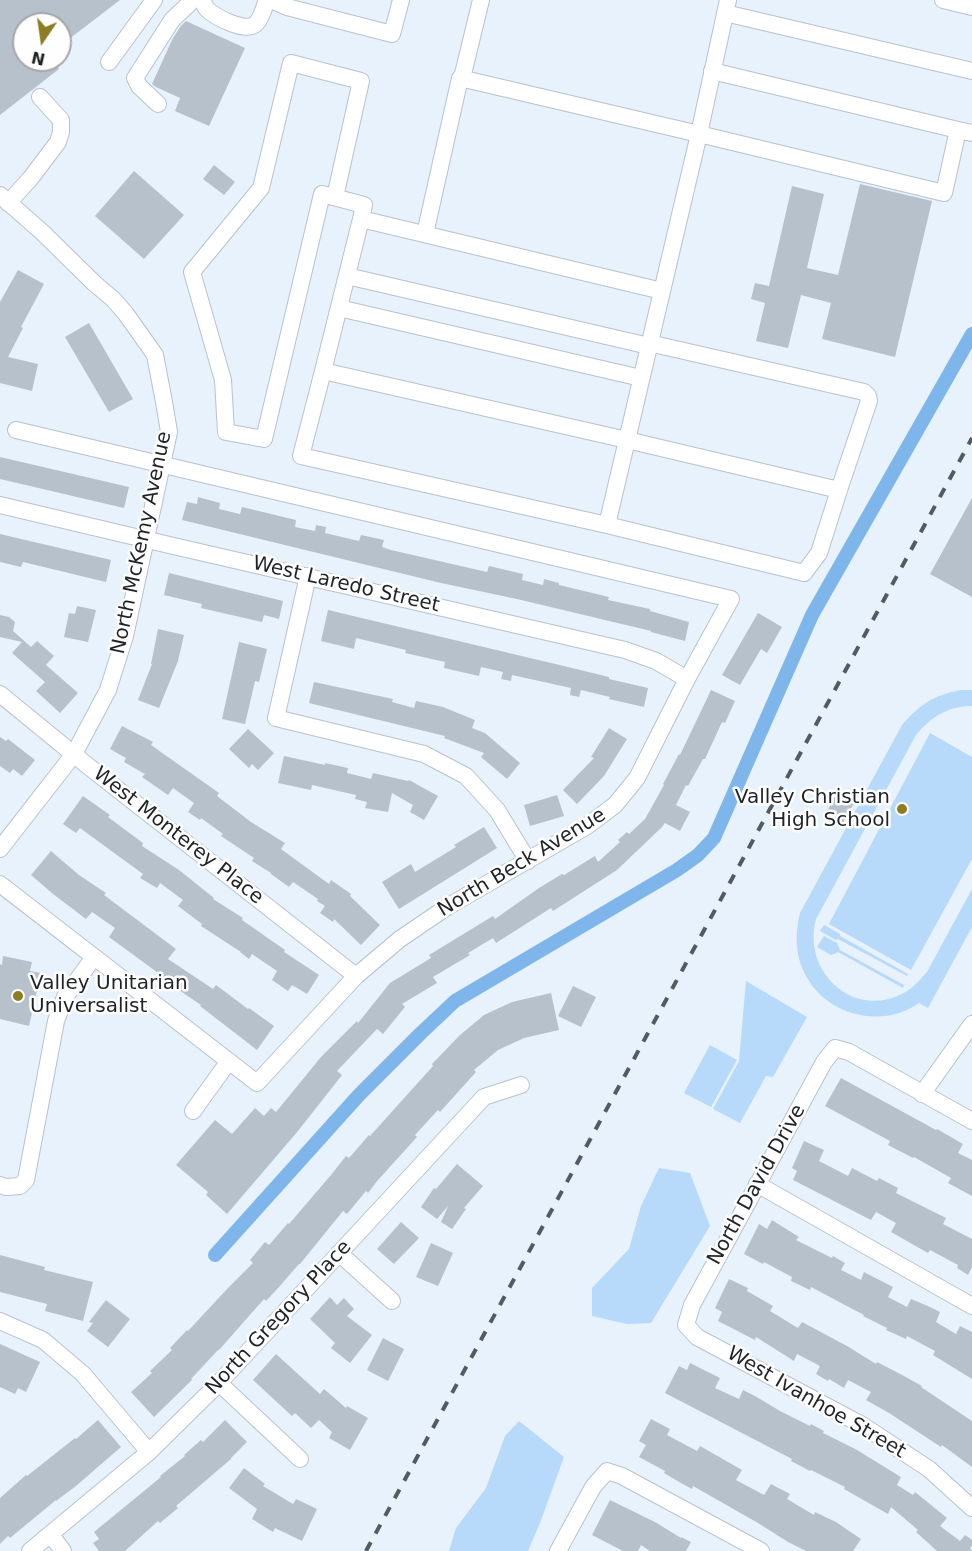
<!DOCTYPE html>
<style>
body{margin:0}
#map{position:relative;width:972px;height:1551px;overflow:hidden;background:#e7f2fd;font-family:"DejaVu Sans",sans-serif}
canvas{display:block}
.north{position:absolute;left:12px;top:12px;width:60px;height:60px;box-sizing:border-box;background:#fefefe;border:2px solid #a5a6a8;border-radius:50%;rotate:193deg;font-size:16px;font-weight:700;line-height:24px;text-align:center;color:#1f2326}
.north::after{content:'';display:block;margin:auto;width:21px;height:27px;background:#8e7c23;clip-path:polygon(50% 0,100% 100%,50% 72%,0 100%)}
</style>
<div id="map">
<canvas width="972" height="1551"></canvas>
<div class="north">N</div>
</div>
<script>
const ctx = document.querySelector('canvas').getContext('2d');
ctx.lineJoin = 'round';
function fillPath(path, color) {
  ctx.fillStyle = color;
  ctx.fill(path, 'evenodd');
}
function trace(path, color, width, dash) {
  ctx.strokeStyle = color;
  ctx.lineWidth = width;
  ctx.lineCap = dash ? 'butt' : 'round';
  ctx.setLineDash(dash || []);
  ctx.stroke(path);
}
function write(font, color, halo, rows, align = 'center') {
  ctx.font = font + ' "DejaVu Sans",sans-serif';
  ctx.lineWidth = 5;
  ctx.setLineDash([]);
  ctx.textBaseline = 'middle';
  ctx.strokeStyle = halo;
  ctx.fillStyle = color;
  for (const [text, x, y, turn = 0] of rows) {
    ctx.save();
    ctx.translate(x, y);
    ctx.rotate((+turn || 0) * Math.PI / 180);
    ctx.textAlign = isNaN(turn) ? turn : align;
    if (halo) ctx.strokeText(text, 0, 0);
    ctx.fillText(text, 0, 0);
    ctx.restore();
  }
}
const green = new Path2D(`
 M961,690h11v16c-24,0 -41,11 -56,29l-100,184c-14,52 36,100 86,75 10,-5 18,-14 25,-22l45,-83v38l-44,81 -9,-5c-38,27 -95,12 -115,-31 -9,-18 -9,-39 -4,-59l102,-188c18,-21 32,-30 59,-35z
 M930,733l42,24v102l-61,111 -82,-46z
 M824,925l16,9v2l68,38 -1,2 -69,-37 -2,1 -16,-9z
 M824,936l13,7 3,7 64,35 -1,3 -65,-36 -7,3 -14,-8z
 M746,981l61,36 -34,60 -7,-1 -26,47 -27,-14 26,-48z
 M710,1045l27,15 -26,47 -27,-14z
 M659,1168l31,5 20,53 -59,97 -24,1 -35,-8v-28l37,-39 12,-43z
 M519,1421l45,36 -24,66 -12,28h-79l7,-23 30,-40 19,-52z`);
const canal = new Path2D(`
 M215,1255l144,-160 62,-62 34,-32 222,-131 21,-15 16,-17 98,-223 160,-281`);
const building = new Path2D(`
 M0,0h120l-60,46v-22h-36v36h28l7,9 -59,46z
 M186,21l59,27 -36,78 -34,-15 5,-13 -24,-11 -4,-3 20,-44 8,-13z
 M214,165l21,17 -11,13 -21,-16z
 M134,171l50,44 -40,44 -49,-43z
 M860,184l72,17 -37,156 -73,-18 9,-36 -30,-8 -13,53 -32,-7 9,-38 -14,-4 4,-16 14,3 23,-100 32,8 -17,74 31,7z
 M18,270l26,14 -23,43 2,1 -15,29 30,7 -6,27 -32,-8v-81z
 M89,323l44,76 -24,13 -44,-75z
 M0,457l129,30 -5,21 -124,-29z
 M198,497l22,6 -1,6 21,5 2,-7 54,13 -1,7 20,4 1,-6 10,2 -1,6 34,8 2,-6 23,5 -2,7 9,3 96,22 2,-6 34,8 -1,6 21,5 1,-6 15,4v2l50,12 -1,3 42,9v2l39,11 -4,19 -34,-9v-1l-134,-32 -76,-16 -259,-63 5,-18 10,2z
 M972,498v99l-42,-23z
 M0,534l111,26 -5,22 -83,-20 -2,5 -21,-5z
 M169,573l114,28 -4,18 -15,-4 -2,7 -61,-14 1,-4 -38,-9z
 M77,606l19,4 -8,32 -24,-5 5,-24 6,1z
 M328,610l240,57 41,10v2l39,9 -4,19 -35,-8 1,-2 -29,-7 -2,7 -9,-2 1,-7 -59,-13 -1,6 -10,-2 2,-7 -22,-5 -2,9 -35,-8 1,-6 -40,-9 1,-3 -50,-12 -2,11 -33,-8z
 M758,613l24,14 -15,26 -6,-4 -21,36 -18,-10z
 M0,615l9,2 6,5 -2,9 18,16 6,-6 17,15 -8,9 32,28 -18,20 -24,-22 9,-9 -33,-29 10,-11 -22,-5z
 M158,629l26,6 -6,26 -19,47 -21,-8 14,-36h-1z
 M239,642l28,7 -8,33 -4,-1 -10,43 -23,-5z
 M314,682l79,17 -1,3 22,6 2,-7 27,6 32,13 -3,8 13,5 35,30 -13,16 -26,-22 3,-4 -40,-15 1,-2 -136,-33z
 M711,690l24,11 -10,22 -3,-1 -17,37h-2l-15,27 -2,-1 -10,20 14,7 -10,19 -15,-8 -4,5 -44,42 -64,41 -2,-3 -55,35 -3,-5 -25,15 2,2 -37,22 4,6 -35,21 3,3 -22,27 -6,-5 -40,42 5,4 -44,56 -71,83 -21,-19 2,-3 -32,-27 39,-45 17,14 23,-26 9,8 7,-8 5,4 45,-55 36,-36 1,2 32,-40 41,-25 -2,-3 64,-39 2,3 44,-31 23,-14 2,1 31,-19 3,6 22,-20 -2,-2 9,-8 2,2 16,-15 19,-34 -1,-1 16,-30 1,1z
 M122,726l31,16 -2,3 68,48 -2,3 34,26 34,21 -4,6 48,35 2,-4 20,14 -1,2 30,29 -19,20 -27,-26 -1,3 -13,-9 5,-7 -8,-5 1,-2 -25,-17 -4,5 -18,-13v-1l-19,-12 2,-3 -33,-22 2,-2 -22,-16 -1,2 -12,-8 6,-9 -21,-15 -5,7 -26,-18 3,-3 -21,-12 2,-4 -16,-9z
 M609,728l18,11 -23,37 -27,28 -14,-14 31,-32 -3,-1z
 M248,729l26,24 -16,17 -6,-6 -3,4 -20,-19z
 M0,737l6,4 2,-2 27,21 -13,16 -9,-7 -3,4 -10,-7z
 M284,756l41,9v-2l23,5 -1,5 24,6 2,-6 35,8 1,-1 29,16 -14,24 -14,-8 3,-7 -21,-12 -4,19 -23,-4 2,-6 -12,-3 1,-4 -44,-10 -1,5 -33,-7z
 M839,789l18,9 -17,30 -17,-9z
 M557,795l7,21 -34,10 -6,-21z
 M83,796l27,19 -2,2 35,26 -1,3 37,24 35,28 -1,1 30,19 -1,2 43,30 -1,2 35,23 -12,19 -15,-9 -4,6 -16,-11 5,-9 -25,-17 -3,5 -9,-7h1l-40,-26 1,-2 -24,-18 5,-6 -23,-17 -3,5 -17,-10 3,-4 -63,-46 -4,5 -13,-9z
 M484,827l13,21 -98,61 -17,-27 29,-18 4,8 41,-25 -2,-2z
 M51,851l28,24 27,18 -2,2 72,54 -8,10 45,30 3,-4 32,24 1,-1 25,18 -17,24 -57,-44 1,-1 -37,-25 1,-2 -56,-41 6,-9 -23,-16 -6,7 -33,-25 -22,-19z
 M3,956l29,6 -2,9 11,2 -12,53 -29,-7v-55l2,1z
 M573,986l23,11 -15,30 -23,-11z
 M551,993l8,37 -35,8 -26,12 -24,20 2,2 -36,40 -2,-2 -23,25 2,2 -39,43 -10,13 -2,-2 -19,23 -4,-3 -43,53h-1l-20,23 -13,14 -2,-2 -45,51h-1l-27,29 1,1 -38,37 -23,-25 21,-19 -2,-2 22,-21 -2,-2 17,-18 1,1 40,-43 25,-25 -3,-3 15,-18 4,3 19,-22 1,1 42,-49 15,-19 3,2 20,-23 1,1 63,-70 -1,-2 28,-29 24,-20 28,-13z
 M841,1078l95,52 1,-1 26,15 -5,9 14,7v36l-24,-13 3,-5 -37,-21 -1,1 -25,-13 2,-4 -65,-35z
 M804,1141l20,9 -5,11 29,15 4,-8 25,13 2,-3 19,10 -2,5 50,25 -3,6 29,15v28l-4,8 -11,-7 1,-3 -28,-15 -2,3 -37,-21 5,-9 -20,-11 -5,8 -78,-40 4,-9 -5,-3z
 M457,1164l26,22 -19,22 2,1 -14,20 -11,-7 7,-16 -11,13 -16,-12 13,-19 2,1z
 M772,1220l27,17 -3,3 36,18 1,-2 12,7 -4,7 20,10 3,-8 29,15 -5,10 19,10 4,-8 17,7 12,6 -4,10 20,12 4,-8 12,6v47l-39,-24 2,-4 -28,-15 -1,3 -20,-9 1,-2 -24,-12 1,-1 -53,-28 -1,3 -19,-9 1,-4 -28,-15 -1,2 -19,-10 15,-30 8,5z
 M401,1222l18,16 -25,26 -17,-15z
 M431,1243l22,10 -15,33 -22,-9z
 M0,1255l45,12 -1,3 49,12 -10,39 -38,-10 2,-7 -47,-12z
 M729,1279l19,9 -1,3 26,15 -3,5 28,17 4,-6 45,24 29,18 1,-2 27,14 18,10 -1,1 51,34v46l-30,-22 -1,2 -52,-34 -23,-13 5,-8 -23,-12 -4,8 -15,-9 -1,2 -12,-7 4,-8 -23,-12 -3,7 -38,-24 -1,3 -37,-19 4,-9 -7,-4z
 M330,1297l7,8 7,-7 10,11 -7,7 25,19 -22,28 -19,-15 4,-5 -25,-24z
 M106,1300l24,19 -22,28 -21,-16 6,-8 -4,-1z
 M383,1338l21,11 -16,32 -21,-11z
 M0,1344l40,18 -14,30 -8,-4 -3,6 -15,-7z
 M276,1354l44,40 4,-5 22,19 1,-2 21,12 -18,32 -21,-12 3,-6 -13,-12 -8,8 -16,-15 -3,3 -39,-36z
 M690,1363l30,15 -5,10 24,11 4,-9 12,6 25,15 30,15 1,-2 13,7 -1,2 34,17 44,27 -4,8 16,10 2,-3 32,26 -7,8 20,15 5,-6 7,5v6l-2,2 2,3h-35l-21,-19 2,-2 -27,-23 -3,7 -44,-25 1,-2 -34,-17 -1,1 -19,-10 1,-2 -127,-66 14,-27 8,4z
 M651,1419l19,10 -3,6 30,16 3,-5 42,24 -6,10 28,15 7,-11 19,10 -3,5 27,16 1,-3 21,10 25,17 -8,12h-47l-18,-9 -30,-19 -65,-37 -1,3 -11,-6 -17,-10 1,-2 -26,-14 7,-12 -7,-4z
 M98,1420l23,27 -45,39 -20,15v-1l-46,38 -2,-2 -8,8v-46l26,-23 1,1 48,-38 1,1z
 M225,1420l22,22 -16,16v1l-55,47 2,2 -18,15 -2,-2 -33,30h-26l-6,-8 6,-4 -5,-7 67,-55 -1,-1 25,-20 -1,-1 17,-15 2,2z
 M244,1468l21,16 -2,2 30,18 3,-5 21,10 -15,32 -27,-13 -2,4 -21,-13 5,-10 -28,-21z
 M610,1500l45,22 26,16v-1l10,5 -5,9h-36l-9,-6 -3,6h-15l-31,-16z`);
const minor = new Path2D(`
 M203,0c1,3 1,6 4,9 8,8 37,23 47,16 7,-4 10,-18 13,-25
 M271,0l16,7 105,27 9,-34
 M943,0l29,7
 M725,13l247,58
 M109,62l45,-62
 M712,71l246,59
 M462,78l19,-78
 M158,104l-19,-18 -4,-8 37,-58 21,-20
 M0,195l42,37 52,51 20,17 12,14 29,41 9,47 5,30 -44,204 -17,54 -34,64 -74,95
 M335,197l26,-116 -70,-18 -30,125 -69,84 31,108 3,52 38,7 58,-245 42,11 -3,14
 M8,203l22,-24 28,-37 3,-10v-12l-21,-23
 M425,234l35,-156 239,56 29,-134
 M347,276l302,70
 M339,308l302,70
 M649,343l215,49 4,4 1,5 -30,89
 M323,371l304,69 212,50 -20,63 -15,20 -197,-48 -306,-69z
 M323,371l38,-152 301,72
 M0,505c208,50 417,97 625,145l31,11 31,18
 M607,525l92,-391 245,59 14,-63 14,3
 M308,576l-32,142 148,36 42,22 31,34 31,51
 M0,694l88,72 268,210
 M0,884l257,199 99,-107 44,-37 47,-32 140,-81 28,-21 22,-27 50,-99 44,-80 -715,-169
 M922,1094l50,-70
 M193,1111l36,-50
 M972,1121l-123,-69 -14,-4 -11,14 -132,243 -6,20 11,12 165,88 67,44 43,39
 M757,1184l215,122
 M0,1185l6,2 14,-1 6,-6 30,-159 9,-24 29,-40
 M339,1253l53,48
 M0,1321l43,19 40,34 66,78
 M219,1383l81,76
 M51,1535l12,16
 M30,1551l119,-99 70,-69 265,-286 37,-12
 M558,1551l35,-64 14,-16 15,5 139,75`);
const rail = new Path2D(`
 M366,1551l606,-1113`);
const markers = [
 [902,809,6,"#8e7c23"],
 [18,996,6,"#8e7c23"]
];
const streetNames = [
 ["North McKemy Avenue",142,543,-78],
 ["West Laredo Street",346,585,13],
 ["West Monterey Place",178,836,38],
 ["North Beck Avenue",522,863,-31],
 ["North David Drive",757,1185,-61],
 ["North Gregory Place",279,1318,-47],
 ["West Ivanhoe Street",816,1403,30]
];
const poiNames = [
 ["Valley Christian",890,798],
 ["High School",890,821],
 ["Valley Unitarian",30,984,"left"],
 ["Universalist",30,1007,"left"]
];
fillPath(green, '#b7d9fa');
trace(canal, '#7eb6eb', 14);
fillPath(building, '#b7c1cc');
trace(minor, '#b8c2cd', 18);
trace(minor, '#fff', 16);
trace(rail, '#555a60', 4, [10, 10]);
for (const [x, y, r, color] of markers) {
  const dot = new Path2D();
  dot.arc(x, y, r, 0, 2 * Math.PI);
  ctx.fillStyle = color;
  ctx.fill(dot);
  trace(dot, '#fefefe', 2);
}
write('20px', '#1f2326', '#fefefe', streetNames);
write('20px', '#1f2326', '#fefefe', poiNames, 'right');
</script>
